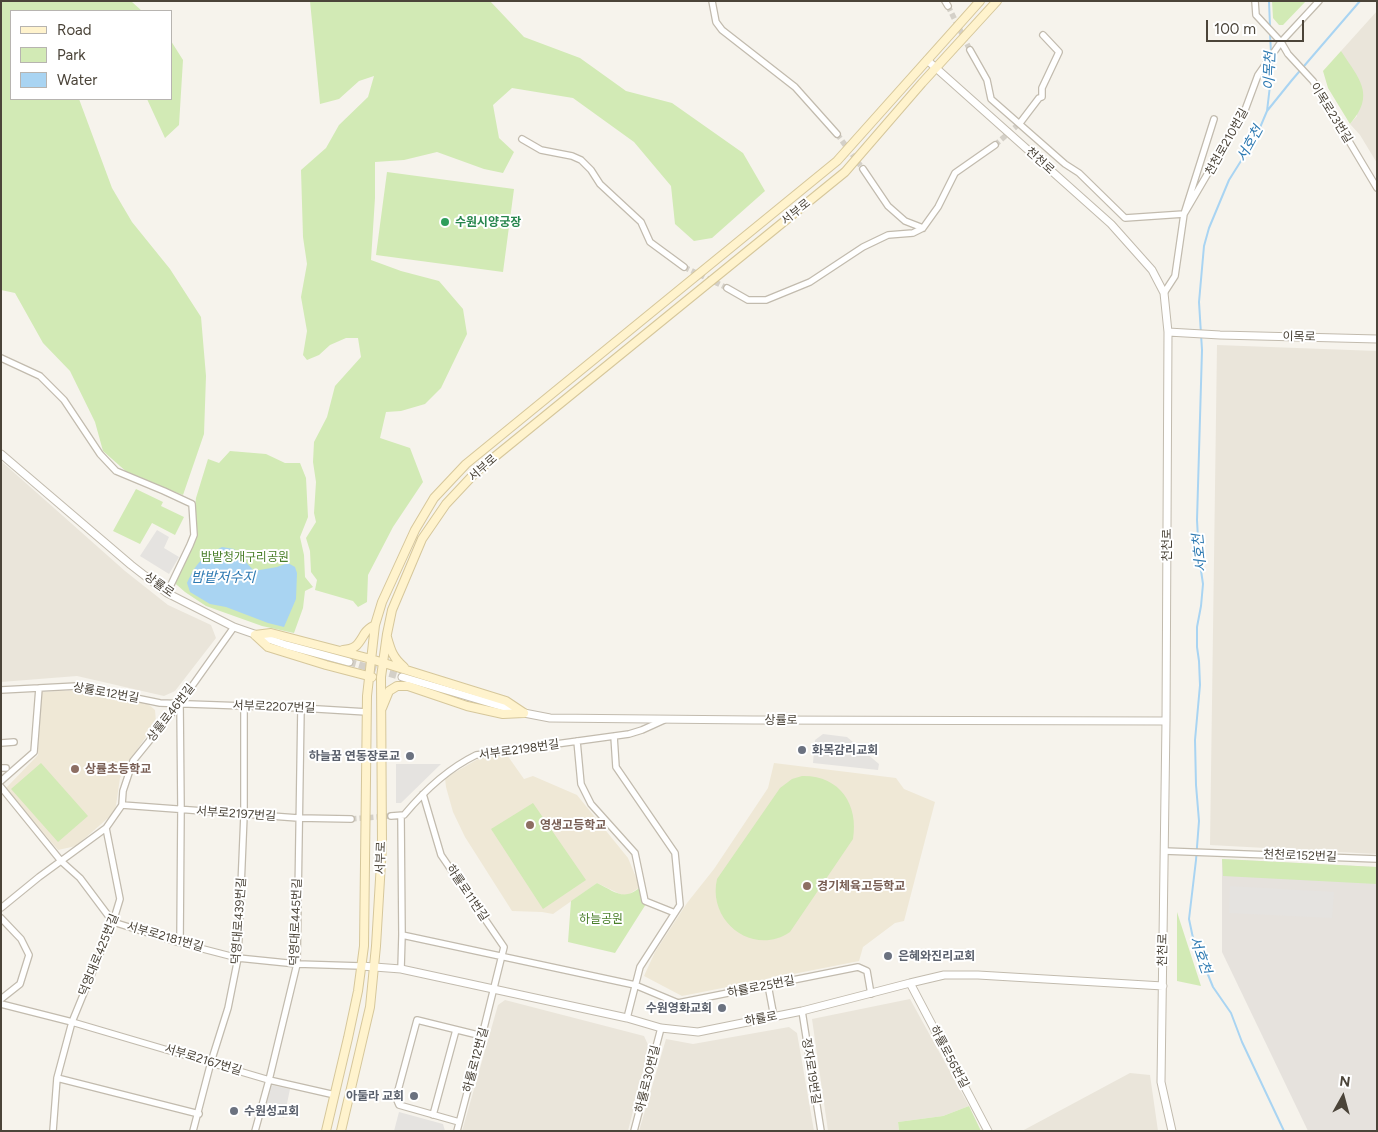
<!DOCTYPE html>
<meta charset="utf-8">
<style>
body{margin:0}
#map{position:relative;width:1378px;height:1132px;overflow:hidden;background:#f6f3ec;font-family:Figtree,sans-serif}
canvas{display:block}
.frame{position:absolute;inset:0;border:2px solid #4b4439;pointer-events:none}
.legend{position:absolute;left:10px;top:10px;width:162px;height:90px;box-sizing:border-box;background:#fff;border:1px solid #b7b4b0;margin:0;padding:6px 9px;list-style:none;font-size:15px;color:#4b4439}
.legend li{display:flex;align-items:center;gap:10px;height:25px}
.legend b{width:25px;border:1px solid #b7b4b0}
.north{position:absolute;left:1318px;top:1072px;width:50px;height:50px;-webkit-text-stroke:4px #fff;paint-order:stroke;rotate:7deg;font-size:14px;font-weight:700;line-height:20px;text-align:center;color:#4b4439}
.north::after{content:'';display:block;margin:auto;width:18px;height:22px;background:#4b4439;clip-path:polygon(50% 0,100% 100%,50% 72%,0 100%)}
.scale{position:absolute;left:1206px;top:20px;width:98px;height:22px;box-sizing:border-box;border:2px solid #4b4439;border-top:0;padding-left:6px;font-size:15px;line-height:18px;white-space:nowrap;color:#4b4439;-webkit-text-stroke:4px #fff;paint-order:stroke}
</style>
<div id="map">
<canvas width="1378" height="1132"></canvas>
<div class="frame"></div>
<ul class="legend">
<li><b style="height:6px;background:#fff3cd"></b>Road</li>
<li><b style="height:14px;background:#d2eab5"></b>Park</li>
<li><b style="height:14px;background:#a9d4f2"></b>Water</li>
</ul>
<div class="north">N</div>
<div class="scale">100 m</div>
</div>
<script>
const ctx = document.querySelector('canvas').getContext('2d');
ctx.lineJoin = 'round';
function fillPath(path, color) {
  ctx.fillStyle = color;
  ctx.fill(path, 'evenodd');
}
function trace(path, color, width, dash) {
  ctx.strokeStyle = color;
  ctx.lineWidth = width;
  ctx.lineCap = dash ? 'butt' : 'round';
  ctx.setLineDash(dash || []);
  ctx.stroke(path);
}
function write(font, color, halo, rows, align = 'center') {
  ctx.font = font + ' Figtree,"Noto Sans KR",sans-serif';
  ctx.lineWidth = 4;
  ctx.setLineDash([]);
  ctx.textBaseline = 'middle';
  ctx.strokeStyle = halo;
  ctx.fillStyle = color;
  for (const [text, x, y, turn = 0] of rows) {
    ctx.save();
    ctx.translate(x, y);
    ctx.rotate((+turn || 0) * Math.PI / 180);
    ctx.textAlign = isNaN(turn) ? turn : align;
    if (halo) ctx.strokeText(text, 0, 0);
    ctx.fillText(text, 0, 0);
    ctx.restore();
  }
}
const residential = new Path2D(`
 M1377,11v152l-17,-28 -10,-11 7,-8 -16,-65z
 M1217,345l160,6v503l-167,-9z
 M1,461l124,110 43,34 43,20 5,13 -41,53 -11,5 -87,-20 -76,6z
 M910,999l59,107 -26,10 -45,6 1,9h-71l-16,-112z
 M505,1000l139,36 5,11 -21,84h-166l36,-126z
 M789,1027l8,6 17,98h-175l27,-92 27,5z
 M1130,1073l20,2 8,56h-136z`);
const industrial = new Path2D(`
 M1222,859l155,8v264h-69l-86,-179z`);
const education = new Path2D(`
 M80,690l67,13 8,7 1,12 -26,38 -10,18 -5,34 -39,34 -18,4 -52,-62 32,-33 2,-63z
 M507,755l17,24 9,-3 44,19 51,63 12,29 -12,8h-6l-25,-12 -44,31 -11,-2 -30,-1 -47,-74 -12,-25 -7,-25 -1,-9 33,-19z
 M774,763l122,15 8,11 31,13 -31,119 -9,2 -32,24 -4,14 -177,35 -38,-20 11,-24 32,-49 27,-34 54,-81z`);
const green = new Path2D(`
 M1,1h128l3,1 10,9h-131v88h68l33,89 20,34 38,47 31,48 5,59 -2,58 -21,61 -54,-21 -26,-23 -8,-29 -25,-51 -27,-28 -28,-50 -14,-3z
 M310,1h180l34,36 56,21 46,33 46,12 71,50 22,38 -53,47 -18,3 -19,-17 -4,-38 -37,-44 -61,-44 -61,-10 -19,17 6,33 15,14 -11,21 -19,-4 -47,-17 -33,8 -29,2v36l-4,62 30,11 38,10 24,28 4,25 -26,54 -16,16 -24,7 -15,1 -6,26 30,10 13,34 -30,45 -25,48 -1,27 -9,5 -5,-6 -38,-11 2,-10 -6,-8 -1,-21 -4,-13 10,-16 -2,-9 2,-31 -3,-20 1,-20 13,-25 8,-31 26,-29 -3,-19h-12l-16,7 -11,10 -12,5 -4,-5 4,-24 -6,-34 6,-33 -4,-27 -2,-67 25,-22 13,-23 29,-28 6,-21 -15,5 -20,18 -19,5z
 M1272,1h34l-23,24h-4l-6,-7z
 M171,41l12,19 -4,65 -14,13 -18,-39h24z
 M1341,51c18,28 35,43 9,73l-22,-36 -5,-17z
 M387,172l127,17 -11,83 -127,-17z
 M230,451l36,3 19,9h15l6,15 2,39 -8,20 4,18 1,22 8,10 -8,4 -2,17 -9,25 -32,-7 -56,-20 -21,-14 -15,-13 13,-22 9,-26 4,-33 12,-39 11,4z
 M136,489l27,13 -2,4 23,11 -9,18 -23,-12 -12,21 -27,-13z
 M41,763l47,53 -30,26 -47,-53z
 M802,776c37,-1 57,28 51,63l-63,93c-36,25 -83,-10 -73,-53l63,-91 12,-9z
 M533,803l53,77 -43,29 -52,-80z
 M1222,859l155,8v17l-154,-8z
 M597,883c17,8 27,19 43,4l6,17 -31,49 -47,-11 3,-41z
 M1177,912l24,74 -24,-5z
 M969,1106l12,25h-82l-1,-9 45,-6z`);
const parking = new Path2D(`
 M157,530l12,7 -5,11 15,9 -10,17 -29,-18z
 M823,734l24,3 32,27 -1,6 -65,-7 2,-23z
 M396,764h45l-40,39h-5z
 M1230,886l104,6 -2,26 -103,-5z
 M271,1085l19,4 -6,29 -21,-6z
 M399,1112l44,12 2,7h-51z`);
const water = new Path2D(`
 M222,547l12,2 20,22 23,-4 11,-4 7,4 2,6 -1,26 -12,28 -16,-4 -42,-16 -16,-3 -20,-12 -3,-9c10,-21 14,-25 35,-36z`);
const stream = new Path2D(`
 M1269,1l1,26
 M1270,34l1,18
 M1267,111l5,-42v-10
 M1284,1131l-42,-89 -11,-29 -18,-26 -20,-49 -4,-19 7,-59 3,-39 -3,-36 -1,-45 5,-55 -1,-24 -2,-14v-20l4,-21 2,-22 -4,-27 -2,-37 5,-170 -3,-48 5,-56 5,-18 20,-48 27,-43 11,-26 25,-31 68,-79`);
const minorTunnel = new Path2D(`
 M948,6l22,44
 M837,134l26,35
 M995,145l25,-22
 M684,267l43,21
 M351,819l40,-3`);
const tertiaryTunnel = new Path2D(`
 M349,662l53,15`);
const minor = new Path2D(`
 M712,1l4,21 6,8 73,57 42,47
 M945,1l3,5
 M1255,1l1,14 25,27 7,12 25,27 64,107
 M970,50l17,30 4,19 74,65 14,9 46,45 59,-4 30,-95
 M1020,123l19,-25 3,-1v-9l17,-36 -16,-17
 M522,139l19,11 31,6 9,4 10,10 9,14 41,38 9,20 34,25
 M863,169l25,37 17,15 18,7
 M727,288l21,12h18l44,-18 53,-35 25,-12 25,-2 10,-5 15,-21 17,-34 40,-28
 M1164,293l11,-17 9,-62 61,-104 13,-35 23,-33 38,-41
 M1,358l39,18 24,24 36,54 16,17 48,20 28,13 2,31 -4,10 -23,48
 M1,690l76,-4 83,17 141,5 66,4
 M180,703l1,106 -1,134
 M614,736l2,31 59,86 5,52 -40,62 -13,51
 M577,741l4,43 10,20 44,49 10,48 30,12
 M1,743l13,-1
 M1,768h5
 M1,781l33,-29 5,-64
 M1,787l60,74 19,17 33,44 67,21 58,15 59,6 64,2
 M423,794l18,61 63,92 -22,89 -25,95
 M122,805l176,13 53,1
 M122,805l1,-14 10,-30 47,-58 54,-76
 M391,816l13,-1c21,-25 43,-46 72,-60l153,-21 13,-4 22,-10
 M401,816l1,119 -1,34
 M1164,851l213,8
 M1,908l38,-31 67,-49
 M1,918l20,21 8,16 -9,29 -19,15
 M402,935l233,50 43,18 180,-36 9,4 4,23
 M768,985l6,32
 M1,1004l71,18 197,58 66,15
 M802,1011l19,120
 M57,1078l142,36
 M433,1115l23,-85
 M459,1122l-60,-17 -3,-7 21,-78 65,16
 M53,1131l4,-53 15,-56 41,-100 7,-23 -14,-71 16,-23
 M193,1131l18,-69 17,-54 10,-50 6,-143v-109
 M255,1131l14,-51 28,-116 4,-256
 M634,1131l27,-103`);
const tertiary = new Path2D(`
 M927,60l184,164 41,46 12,23 4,39 -2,389 -5,361 11,49
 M1168,332l52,3 157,4
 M1,454l130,111 36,28 67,34 52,18 63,17
 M402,677l122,36 26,5 203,2 413,1
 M361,966l40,3 226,49 34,10 37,4 104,-21 108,-28 34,-8h34l185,11
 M910,983l78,148`);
const secondary = new Path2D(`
 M255,635l16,-2 100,26 135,42 18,12
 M255,635l13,12 58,18 46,12
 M387,637c4,14 6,21 17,30
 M343,650c14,-1 15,-6 22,-17 2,-3 6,-6 10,-8
 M382,708l7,-17 8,-5h11l59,20 36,8 21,-1
 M326,1131l22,-93 10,-47 6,-45 3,-250 8,-71 7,-23 33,-72 19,-32 32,-34 371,-303 143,-160
 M341,1131l29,-124 6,-61 6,-100 -1,-169 6,-43 5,-24 30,-71 24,-35 30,-32 369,-300 77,-89 75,-82`);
const markers = [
 [445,222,5,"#2e9e5b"],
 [802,750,5,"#6b7280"],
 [410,756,5,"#6b7280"],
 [75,769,5,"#8d6e63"],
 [530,825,5,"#8d6e63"],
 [807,886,5,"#8d6e63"],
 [888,956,5,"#6b7280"],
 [722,1008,5,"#6b7280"],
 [414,1096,5,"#6b7280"],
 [234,1111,5,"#6b7280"]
];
const streetNames = [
 ["이목로23번길",1331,113,58],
 ["천천로210번길",1227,142,-61],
 ["천천로",1040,161,42],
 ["서부로",796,212,-39],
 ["이목로",1299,337,1],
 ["서부로",483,468,-42],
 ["천천로",1167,545,-90],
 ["상률로",159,585,35],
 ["상률로12번길",106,693,10],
 ["서부로2207번길",274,707,2],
 ["상률로46번길",171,713,-52],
 ["상률로",781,720],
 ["서부로2198번길",519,750,-8],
 ["서부로2197번길",236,814,4],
 ["천천로152번길",1300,856,2],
 ["서부로",381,858,-88],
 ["하률로11번길",467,893,56],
 ["덕영대로439번길",239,921,-86],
 ["덕영대로445번길",296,922,-88],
 ["서부로2181번길",165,937,16],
 ["천천로",1163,950,-89],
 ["덕영대로425번길",99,955,-68],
 ["하률로25번길",761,987,-11],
 ["하률로",761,1019,-11],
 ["하률로56번길",949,1057,62],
 ["서부로2167번길",203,1060,17],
 ["하률로12번길",476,1060,-75],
 ["정자로19번길",811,1071,81],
 ["하률로30번길",648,1079,-76]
];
const leisureNames = [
 ["수원시양궁장",455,222]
];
const parkNames = [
 ["밤밭청개구리공원",245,557],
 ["하늘공원",601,919]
];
const worshipNames = [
 ["화목감리교회",812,750],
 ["하늘꿈 연동장로교",400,756,"right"],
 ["은혜와진리교회",898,956],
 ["수원영화교회",712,1008,"right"],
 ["아둘라 교회",404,1096,"right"],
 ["수원성교회",244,1111]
];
const educationNames = [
 ["상률초등학교",85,769],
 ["영생고등학교",540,825],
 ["경기체육고등학교",817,886]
];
const waterNames = [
 ["이목천",1270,71,-88],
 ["서호천",1250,144,-61],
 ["서호천",1200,553,-96],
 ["밤밭저수지",223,578],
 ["서호천",1200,955,70]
];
fillPath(residential, '#eae5da');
fillPath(industrial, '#e6e2dd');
fillPath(education, '#efe8d6');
fillPath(green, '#d2eab5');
fillPath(parking, '#e5e3e0');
fillPath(water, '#a9d4f2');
trace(stream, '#a9d4f2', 2);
trace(minorTunnel, '#d4d0c8', 5.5, [5.5, 3]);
trace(tertiaryTunnel, '#d4d0c8', 7, [7, 3.5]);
trace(minor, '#c2bbae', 8);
trace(tertiary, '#c2bbae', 9);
trace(secondary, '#d6c79b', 10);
trace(minor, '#fff', 5.5);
trace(tertiary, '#fff', 7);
trace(secondary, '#fff3cd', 8);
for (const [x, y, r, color] of markers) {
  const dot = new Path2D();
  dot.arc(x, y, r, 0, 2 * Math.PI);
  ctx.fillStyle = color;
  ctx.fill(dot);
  trace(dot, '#fff', 2);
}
write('12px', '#4b4439', '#fff', streetNames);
write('bold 12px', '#27864d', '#fff', leisureNames, 'left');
write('12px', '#4a7f2a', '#fff', parkNames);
write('bold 12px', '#5b616d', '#fff', worshipNames, 'left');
write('bold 12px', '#785e54', '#fff', educationNames, 'left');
write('italic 14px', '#2e7ab2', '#fff', waterNames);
</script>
